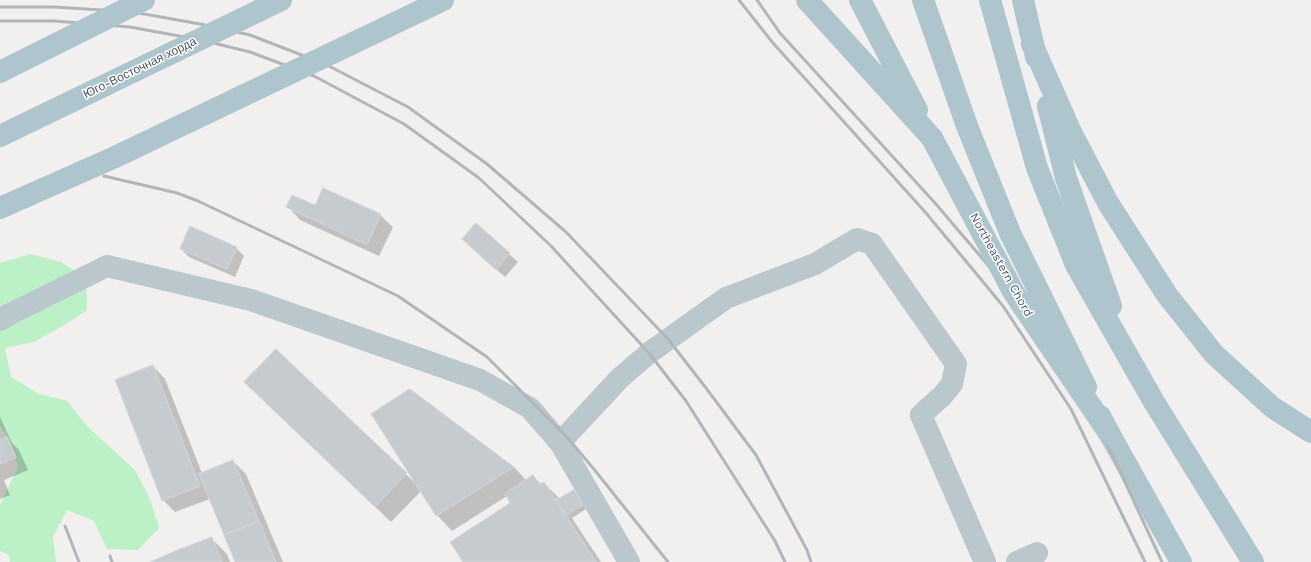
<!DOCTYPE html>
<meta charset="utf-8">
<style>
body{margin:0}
canvas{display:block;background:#f2efef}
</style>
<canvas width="1311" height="562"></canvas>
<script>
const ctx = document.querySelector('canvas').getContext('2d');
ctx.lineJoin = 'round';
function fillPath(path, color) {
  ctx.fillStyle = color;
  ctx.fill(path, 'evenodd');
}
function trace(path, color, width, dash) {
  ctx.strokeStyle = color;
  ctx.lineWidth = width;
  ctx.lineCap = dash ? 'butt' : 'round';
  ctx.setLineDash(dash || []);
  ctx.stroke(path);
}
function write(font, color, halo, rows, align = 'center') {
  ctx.font = font + ' "Work Sans",sans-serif';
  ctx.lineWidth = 3;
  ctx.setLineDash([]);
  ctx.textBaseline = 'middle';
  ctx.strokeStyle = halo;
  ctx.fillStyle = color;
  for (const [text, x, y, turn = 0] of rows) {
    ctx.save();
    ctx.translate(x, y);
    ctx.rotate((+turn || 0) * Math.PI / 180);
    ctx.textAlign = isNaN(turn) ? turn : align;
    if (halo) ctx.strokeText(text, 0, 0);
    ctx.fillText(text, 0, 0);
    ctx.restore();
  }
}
const green = new Path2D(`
 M30,254l31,8 25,17 1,31 -26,17 -27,15 -29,6 6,29 28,17 28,7 21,26 47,43 15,29 9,29 -21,22 -31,-1 -13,-28 -27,-11 -14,27 3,25h-46l-1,-7 -9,-4v-46l18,-38 -9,-28 -9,-13v-163z`);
const shadow = new Path2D(`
 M288,207h28l64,8 13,12 -14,29 -79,-36z
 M476,224l42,38 -13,15 -34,-30z
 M236,248l8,8 -9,21 -46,-20 -8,-8z
 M276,350l138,132 -4,-92 104,77 13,14 6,-5 8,8 3,-1 16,16 13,-8 4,4 9,14 -14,9 29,44h-137l48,-59 -5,-7 -55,35 -15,-16 -16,-24 -30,31 -130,-125z
 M153,366l12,13 37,94 31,-12 13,13 37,88h-47l-26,-63 -35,13 -12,-12z
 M0,417l12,26 7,7 9,20 -24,10 6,15 -10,4z
 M211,538l16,16 3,8h-79z`);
const building = new Path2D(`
 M323,188l58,26 -14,31 -81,-38 6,-12 23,10z
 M476,223l34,30 -14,17 -34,-31z
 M190,226l47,21 -10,22 -47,-20z
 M276,349l131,124 -32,34 -131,-125z
 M153,365l47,121 -38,15 -47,-121z
 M410,389l104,78 -78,49 -65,-102z
 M7,437l9,20 -16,7v-24z
 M233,460l26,61 -35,14 -25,-61z
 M533,475l7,9 4,-2 52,80h-133l-13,-20 60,-39 -5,-9z
 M574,490l9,15 -17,10 -10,-15z
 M259,521l17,41h-41l-11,-27z
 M212,537l10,25h-72l25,-11z`);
const minor = new Path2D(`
 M0,320l10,-6 97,-48 144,34 229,80 50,28 31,36 68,118
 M561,444l5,-8 54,-58 29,-25 77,-55 89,-34 42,-25 15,5 84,120 -4,20 -10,12 -21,19 64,147
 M1017,562l20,-9`);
const major = new Path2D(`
 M807,0l125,138
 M860,0l57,110
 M923,0l44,126 43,107 76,154
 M990,0l47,168 39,97 78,137 99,160
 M1023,0l13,57
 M1032,44l38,86 38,73 59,92 47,59 58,53 39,25
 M1048,106l18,72 45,128
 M1100,416l9,17 72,129`);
const rail = new Path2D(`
 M739,0l34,43 153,170 77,93 68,103 74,153
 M757,0l23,33 155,170 75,88 76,107 76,164
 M0,7h54l79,5 67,12 50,11 75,29 83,43 79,57 79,68 102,107 38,49 50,67 51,95 4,12
 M0,21h55l75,6 71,13 49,12 64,24 90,48 75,54 72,68 98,107 37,48 89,140 10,21
 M104,176l73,17 21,8 200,95 89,61 79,79 27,32 75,94
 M65,526l14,36
 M110,556l2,6`);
const majorBridge = new Path2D(`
 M0,72l144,-72
 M0,136l281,-136
 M932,138l82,155 95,140
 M0,208l113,-50 330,-158`);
const streetNames = [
 ["Юго-Восточная хорда",140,68,-26],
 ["Northeastern Chord",1001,265,61]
];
fillPath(green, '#bcf0c6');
fillPath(shadow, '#0003');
fillPath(building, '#c6cbcf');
trace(building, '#d3d7db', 1);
trace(minor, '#bac7cc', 22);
trace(major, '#aec5ce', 22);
trace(rail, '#b1b6ba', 3);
trace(majorBridge, '#aec5ce', 22);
write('12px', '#47575d', '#fff', streetNames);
</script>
